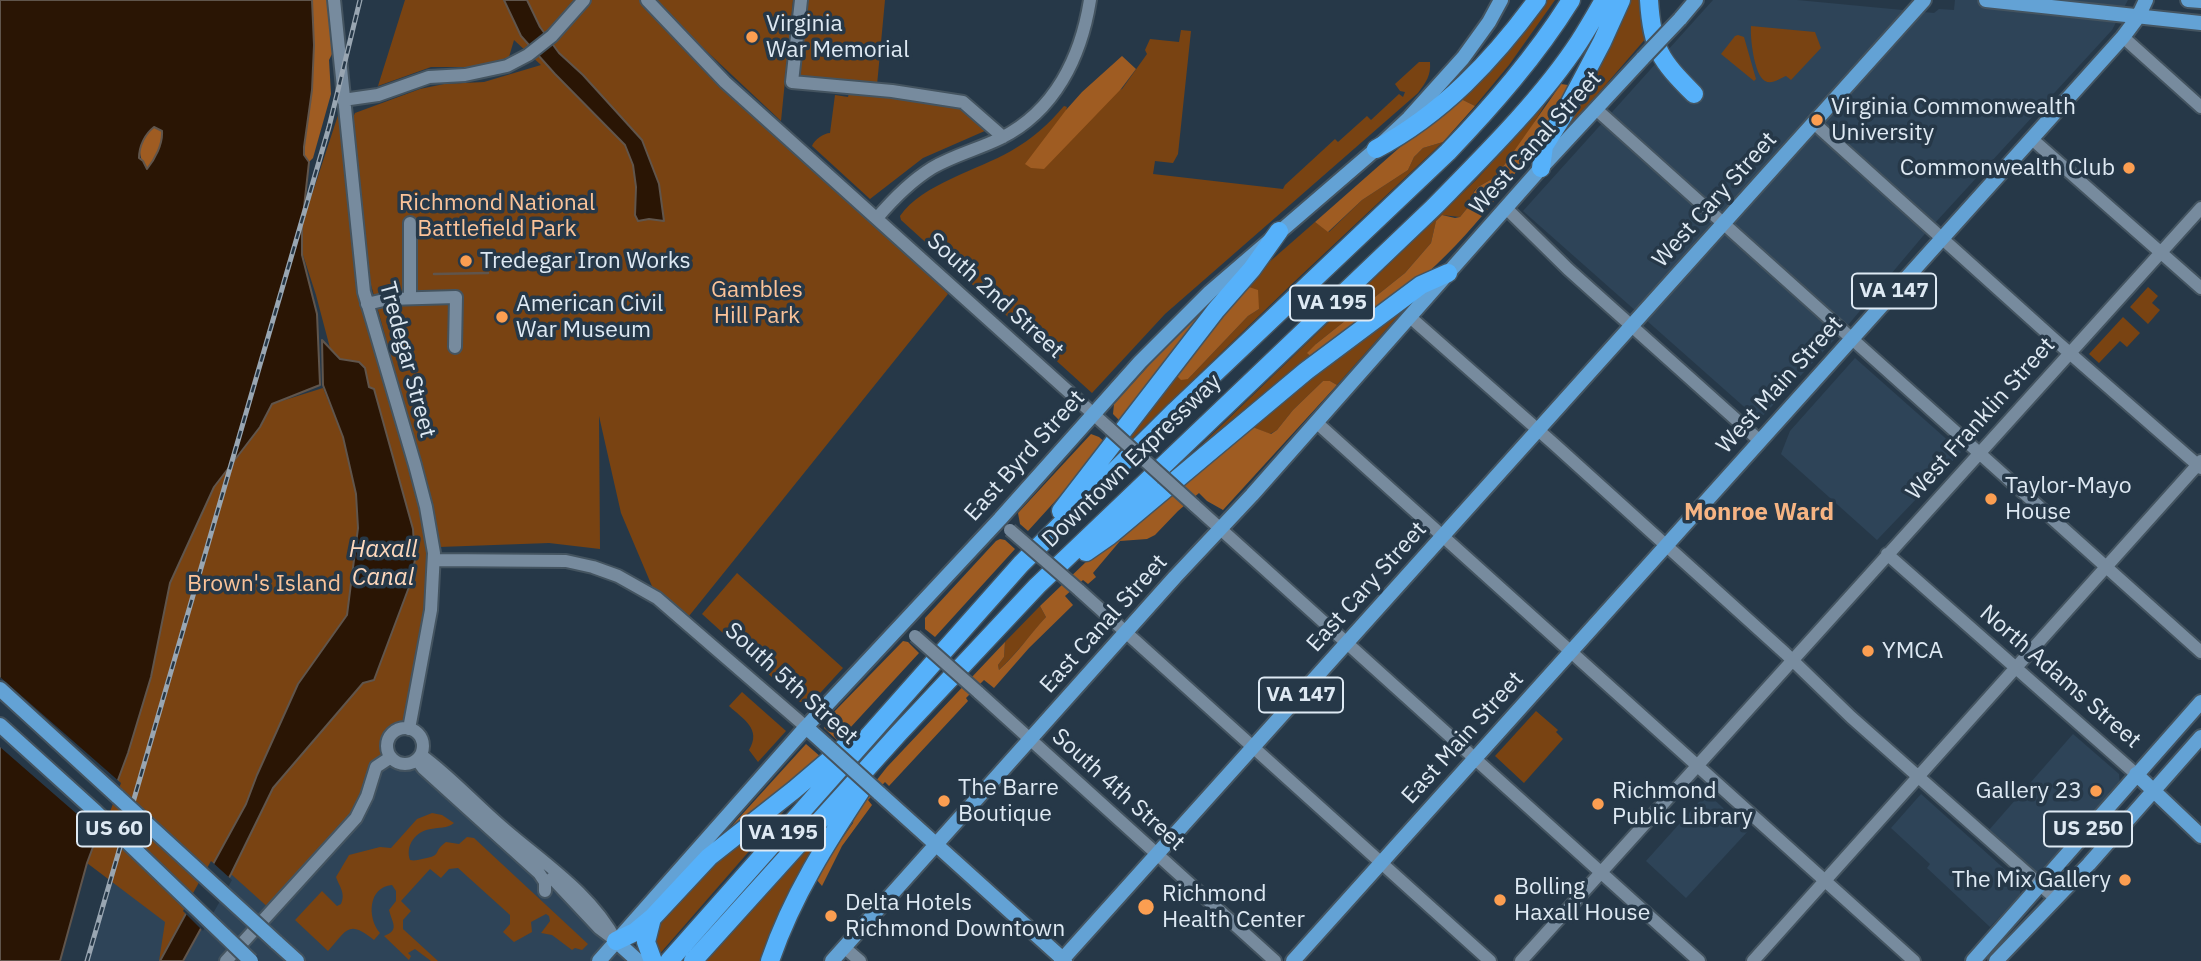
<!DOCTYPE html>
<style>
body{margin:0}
canvas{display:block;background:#263848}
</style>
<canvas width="2201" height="961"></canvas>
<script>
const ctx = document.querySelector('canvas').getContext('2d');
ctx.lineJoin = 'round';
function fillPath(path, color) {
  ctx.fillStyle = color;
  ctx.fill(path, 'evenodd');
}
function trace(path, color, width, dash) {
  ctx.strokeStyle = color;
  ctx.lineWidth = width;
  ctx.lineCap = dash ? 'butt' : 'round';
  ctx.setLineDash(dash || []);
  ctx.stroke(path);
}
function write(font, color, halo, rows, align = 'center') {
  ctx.font = font + ' "IBM Plex Sans",sans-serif';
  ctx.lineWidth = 7;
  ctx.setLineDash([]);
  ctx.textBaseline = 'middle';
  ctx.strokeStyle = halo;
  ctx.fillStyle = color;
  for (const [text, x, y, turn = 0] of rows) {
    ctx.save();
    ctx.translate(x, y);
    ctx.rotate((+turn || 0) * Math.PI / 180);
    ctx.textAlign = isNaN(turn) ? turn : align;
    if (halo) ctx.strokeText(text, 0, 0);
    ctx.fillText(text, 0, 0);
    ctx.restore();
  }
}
const built = new Path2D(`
 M1713,0h84l137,13 5,-4 15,1 1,-10h173l-16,30 -189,206 -75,89 -89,95 -236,-209z
 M1855,358l106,94 -84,88 -96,-86 9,-23z
 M199,577l433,384h-544z
 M2073,734l46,40 1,12 -74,83 -11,6 -46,-45z
 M1707,793l41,38 -62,67 -40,-37z
 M1921,794l99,89v12l-30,32 -63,-59 3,-4 -39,-36z`);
const green = new Path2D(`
 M405,0h242l230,218 71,76 -263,327 -28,-23 -36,-85 -22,-97 1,133 -51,-6 -110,4 -14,-67 -57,-206 -16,-154 3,-7 65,-24 24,-5 40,-2 57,-17 -27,-25 -5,17 -11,4 -26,6h-41l-53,19z
 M652,0h141l-12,121z
 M806,0h79l-8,85 -77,-6 -2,-4z
 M1542,0h13l-46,65 -34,41 -18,-9z
 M1625,0h19l3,37 -96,111z
 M1751,26l64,6 6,16 -30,32 -5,-4c-6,2 -14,9 -21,5 -11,-6 -15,-44 -14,-55z
 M1181,30l10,1 -13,123 -5,9 -18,-2 -2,13 130,15 2,-4 50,-46 3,3 29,-26 4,4 28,-26 4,3 2,-5 -5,-1 -5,-7 24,-22h11c1,14 -4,20 -12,31l-253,221 -73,79 -191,-173 -1,-4c22,-32 78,-46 111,-65 21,-12 38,-27 53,-45l3,1 -1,3 56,-21 25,-35 -2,-4 5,-11 29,3z
 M1738,35l6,2 12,42 -2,2 -33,-27 14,-18z
 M849,93c25,2 100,6 118,18 7,5 13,13 20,19l-64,28 -53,41 -58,-53c2,-6 12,-13 18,-13l5,-38 13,2z
 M343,100l21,192 60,235 4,33 3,50 -26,118c-14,2 -20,12 -16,26l-7,8 -15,34 -96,114 -40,-36 42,-86 90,-105 11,-3 35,-93 6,-27 -2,-31 -39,-140 -5,-2 -10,-25 -19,-3 -10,-11 -14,-53 -13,-40 -1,-30z
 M1546,103l-20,33 -21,28 -13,15 -14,8 -4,4 -5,15 -9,11 -18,-2 -6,6 -5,22 -26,30 -89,71 -2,15 -114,93 -4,-2 280,-270z
 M1443,142l-148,139 -202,196 83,-107 12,9 60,-63 11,-7 -16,-24 72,-63 14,10 33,-32 46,-30 6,-13 9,-9z
 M2148,287l10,9 -6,7 8,7 -12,14 -18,-17z
 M1416,296l-79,89 -7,-4h-7l-30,29 -16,20 -7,4 -20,-8 66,-55z
 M2123,317l17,16 -13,14 -7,-6 -21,22 -10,-9z
 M323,388l20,49 13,57 2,34 -11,87 -49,69 -41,91 -11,29 -87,157 6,-39 -78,-59 41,-110 23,-76 19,-94 44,-96 46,-60 12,-23z
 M737,573l106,95 -32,35 -11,-1 -5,-4 -93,-84z
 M1040,606l6,11c-16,18 -29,36 -47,53l-1,-5 6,-8 1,-15z
 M742,692l44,39 -28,31 -9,-12c13,-21 -6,-31 -20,-44z
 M1536,711l22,19 -2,2 7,7 -39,44 -29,-27z
 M805,787l-148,170 -5,-14 5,-17 52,-62z
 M849,800l-85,161h-58z
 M432,813l10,2 12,8c-8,6 -14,4 -23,6 -15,2 -26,16 -21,31 4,1 8,0 12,-1 22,-4 9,-6 24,-17l13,2 8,-7 7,1 114,106 -6,6 -7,-2 -3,2 -20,-15 -11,-2 9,-12 -1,-5 -3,-2 -15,8 1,10 -18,10 -11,-10 7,-8v-9l-52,-47 -9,1 -8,9 -11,-9 -29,32 10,10 -8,9v9l35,32h-7l-16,-12 -7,4 3,3 -2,4 -25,-24c16,-6 8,-13 5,-26l7,-9v-10l-4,-6c-24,2 -25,33 -12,48l-6,7c-26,-21 -27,-10 -46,11l-33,-31 27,-29 15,15 4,-2c5,-11 -2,-18 -5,-27l13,-22 31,-8 11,1 26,-29z`);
const forest = new Path2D(`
 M312,0h17l4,52 -4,8 2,34 -18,64 -4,4 -5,-7v-8l8,-57 2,-60z
 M1122,56l14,13 -15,20 -77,80 -13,-1 -6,-4 41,-54 16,-18z
 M1561,84l7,1 2,6c-39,62 -80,123 -133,173 -37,36 -82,64 -123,95l-7,-6 9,-9 89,-71 26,-30 5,-22 6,-6 13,3 5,-1 9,-11 5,-14 4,-5 14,-8 13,-15z
 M1457,97l18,9 -32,36 -20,6 -9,9 -6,13 -46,30 -34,32 -13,-10z
 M154,127l8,4c1,13 -7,28 -15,39 -11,-16 -9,-31 7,-43z
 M1243,285l15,5 1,19 -11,7 -60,63 -7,1 -3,-3 -2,-7z
 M1221,293l-99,130 -9,-9 1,-10 65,-72z
 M1323,381h7l7,4 -114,125 -16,-9 -8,-8 -21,18 -23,24 -8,4 -27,2 -27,32 3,4 -8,7 -5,-4 -18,16 8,9 -44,43 -35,40 -10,-8 -18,18 2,3 -79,85 -4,-4 -17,18 4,5 -30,41 -20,40 -6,-7 3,-8 34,-48 1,-6 -4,-3 37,-47 118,-125 -1,15 -6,8 1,5c18,-16 31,-36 47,-53l-6,-11 48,-46 162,-134 21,8 6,-4 16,-20z
 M1091,434l8,3 8,7 -79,87 -8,-7 -2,-11z
 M1000,539l5,1 10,9 -80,88 -10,-8v-11l71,-77z
 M903,641l5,1 11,11 -81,88 -14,-13 8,-14z
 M806,744l16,14 -115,95z`);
const water = new Path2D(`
 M0,0h312l2,45 -2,45 -8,57v8l5,7 -7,63v30l15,59 3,71 -48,19 -12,23 -46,60 -44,96 -19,94 -23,76 -41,110 -27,98h-60zM154,127l8,4c1,13 -7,28 -15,38l-4,-8 -4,-3c0,-12 6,-24 15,-31z
 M504,0h23l13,27 19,26 24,22 59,65 17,44 5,37 -15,-2 -11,2 -3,-6 1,-28 -3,-22 -8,-20 -70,-71 -34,-38z
 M322,340l18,19 19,3 6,6 4,19 5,2 39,140 2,31 -6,27 -35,93 -11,3 -90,105 -42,86 -48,87h-23l86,-157 11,-29 41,-91 49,-69 11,-87 -2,-34 -13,-57 -20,-52z`);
const pier = new Path2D(`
 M0,677l121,106 -20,52 -101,-88z
 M211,861l21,19 -29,51 -20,-20z`);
const stream = new Path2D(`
 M434,274l54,-1`);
const minor = new Path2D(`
 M334,0l30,292 51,173 11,42 8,46 -3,57 -22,119
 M647,0l78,82 385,347
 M801,0l-9,82 100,9 71,11 40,35
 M2123,37l78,70
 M343,100l35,-5 51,-18 36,-2 42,-9 21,-11 24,-19 32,-36
 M1597,110l604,542
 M1814,123l243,219 144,126
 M2032,139l169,149
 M1506,208l62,61 192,172
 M877,218c17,-20 34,-37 55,-50 22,-13 47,-19 69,-30 54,-27 80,-81 89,-138
 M410,223v74
 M367,304l21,-5 68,-2 -1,50
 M1410,317l144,127 231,209 66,64 204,181
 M1316,422l598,539
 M1194,505l505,456
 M1887,554l249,220
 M434,560l132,1 27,6 25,9 39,22 149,129
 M1079,590l411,371
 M978,692l297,269
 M387 746a18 18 0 1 1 36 0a18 18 0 1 1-36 0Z
 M421,755c29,21 54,49 81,72 40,35 89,66 114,114
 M417,760l6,8 116,105 6,9v9
 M552,878l47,50 12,9
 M845,948l15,13
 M226,961l130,-143 11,-22 9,-29 15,-10
 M1521,961l680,-753
 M1753,961l448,-500`);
const major = new Path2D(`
 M1986,0l215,23
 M2188,0l13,1
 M1680,19l16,-19
 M0,689l118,108
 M0,725l96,87 129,124
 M806,727l20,18
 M2136,774l65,62
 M879,793l186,168
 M616,941l22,20
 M276,942l21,19
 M599,961l207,-234 194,-208 140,-157 70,-70 166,-143 33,-31 54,-60 26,-36 12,-22
 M832,961l343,-384 77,-82 289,-327 102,-110
 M1061,961l863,-961
 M1293,961l830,-924 15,-20 8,-17
 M1973,961l228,-259
 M1996,961l93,-97 112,-127`);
const highway = new Path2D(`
 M1649,0c3,49 11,60 45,94
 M1376,149c66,-35 117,-89 161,-149
 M1541,168l3,-22 19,-30 39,-74 19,-42
 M1061,511l155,-201 36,-41 27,-38
 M1086,552l23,-16 197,-165 115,-86 27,-12
 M652,918l-6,24 7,19
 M616,941l19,-9 18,-15 56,-60 85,-67 54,-46
 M669,961l352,-397 154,-153 273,-259c45,-47 88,-96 123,-152
 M693,961l206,-228 138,-147 397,-379c49,-50 107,-107 145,-165 9,-14 17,-28 25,-42
 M770,961c22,-65 58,-121 96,-178`);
const rail = new Path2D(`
 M87,961l242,-834 31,-127`);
const minorBridge = new Path2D(`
 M1110,429l84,76
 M1010,530l69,60
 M915,636l63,56`);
const majorBridge = new Path2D(`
 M1643,58l37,-39
 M826,745l53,48
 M118,797l158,145
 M225,936l26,25`);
const markers = [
 [752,37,7,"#fb9e51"],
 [1817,120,7,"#fb9e51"],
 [2129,168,7,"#fb9e51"],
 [466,261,7,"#fb9e51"],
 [502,317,7,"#fb9e51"],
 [1991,499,7,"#fb9e51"],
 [1868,651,7,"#fb9e51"],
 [2096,791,7,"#fb9e51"],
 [944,801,7,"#fb9e51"],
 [1598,804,7,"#fb9e51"],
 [2125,880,7,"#fb9e51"],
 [1500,900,7,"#fb9e51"],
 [1146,907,9,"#fb9e51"],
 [831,916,7,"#fb9e51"]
];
const shields = [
 [1894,291,84],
 [1332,303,84],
 [1301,695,84],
 [114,829,74],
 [2088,829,88],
 [783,833,84]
];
const shieldNames = [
 ["VA 147",1894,291],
 ["VA 195",1332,303],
 ["VA 147",1301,695],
 ["US 60",114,829],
 ["US 250",2088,829],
 ["VA 195",783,833]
];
const poiNames = [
 ["Virginia",766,24],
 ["War Memorial",766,50],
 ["Virginia Commonwealth",1831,107],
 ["University",1831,133],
 ["Commonwealth Club",2115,168,"right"],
 ["Tredegar Iron Works",480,261],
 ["American Civil",516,304],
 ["War Museum",516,330],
 ["Taylor-Mayo",2005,486],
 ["House",2005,512],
 ["YMCA",1882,651],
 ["The Barre",958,788],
 ["Boutique",958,814],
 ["Richmond",1612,791],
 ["Public Library",1612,817],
 ["Gallery 23",2082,791,"right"],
 ["The Mix Gallery",2111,880,"right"],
 ["Bolling",1514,887],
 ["Haxall House",1514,913],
 ["Richmond",1162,894],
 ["Health Center",1162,920],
 ["Delta Hotels",845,903],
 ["Richmond Downtown",845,929]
];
const streetNames = [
 ["West Canal Street",1536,143,-48],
 ["West Cary Street",1715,200,-48],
 ["South 2nd Street",995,296,42],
 ["Tredegar Street",407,360,75],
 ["West Main Street",1780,385,-48],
 ["West Franklin Street",1981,419,-48],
 ["East Byrd Street",1025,456,-48],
 ["Downtown Expressway",1132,461,-44],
 ["East Cary Street",1367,587,-48],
 ["East Canal Street",1104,624,-48],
 ["North Adams Street",2060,677,41],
 ["South 5th Street",791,684,42],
 ["East Main Street",1463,738,-48],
 ["South 4th Street",1118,790,42]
];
const parkNames = [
 ["Richmond National",497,203],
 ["Battlefield Park",497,229],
 ["Gambles",757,290],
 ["Hill Park",757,316],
 ["Brown's Island",264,584]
];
const neighbourhoodNames = [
 ["Monroe Ward",1759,513]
];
const waterNames = [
 ["Haxall",383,550],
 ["Canal",383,578]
];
fillPath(built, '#2e4458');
fillPath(green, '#794312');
fillPath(forest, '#9f5c22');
fillPath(water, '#2a1504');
trace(water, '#60554c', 2);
fillPath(pier, '#263848');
trace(stream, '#60554c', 2.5);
trace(minor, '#445460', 16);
trace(major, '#445460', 18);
trace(highway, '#445460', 21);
trace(minor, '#778b9e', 12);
trace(major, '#63a2d5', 14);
trace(highway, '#56b1fa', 18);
trace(rail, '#99a6b2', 5);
trace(rail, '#263848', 2.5, [8]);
trace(minorBridge, '#445460', 16, []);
trace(majorBridge, '#445460', 18, []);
trace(minorBridge, '#778b9e', 12);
trace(majorBridge, '#63a2d5', 14);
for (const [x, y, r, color] of markers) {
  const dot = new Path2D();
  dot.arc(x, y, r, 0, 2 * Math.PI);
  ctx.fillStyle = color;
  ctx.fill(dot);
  trace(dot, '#263848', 2.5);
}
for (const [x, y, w] of shields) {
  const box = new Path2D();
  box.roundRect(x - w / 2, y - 17.5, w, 35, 5);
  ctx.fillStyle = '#263848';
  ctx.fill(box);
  trace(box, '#dee9f3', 2);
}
write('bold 21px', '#dee9f3', null, shieldNames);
write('23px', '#dee9f3', '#263848', poiNames, 'left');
write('23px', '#dee9f3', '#263848', streetNames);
write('23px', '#fbc399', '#263848', parkNames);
write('bold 24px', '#f6b483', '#263848', neighbourhoodNames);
write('italic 24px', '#fed8bc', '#263848', waterNames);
</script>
